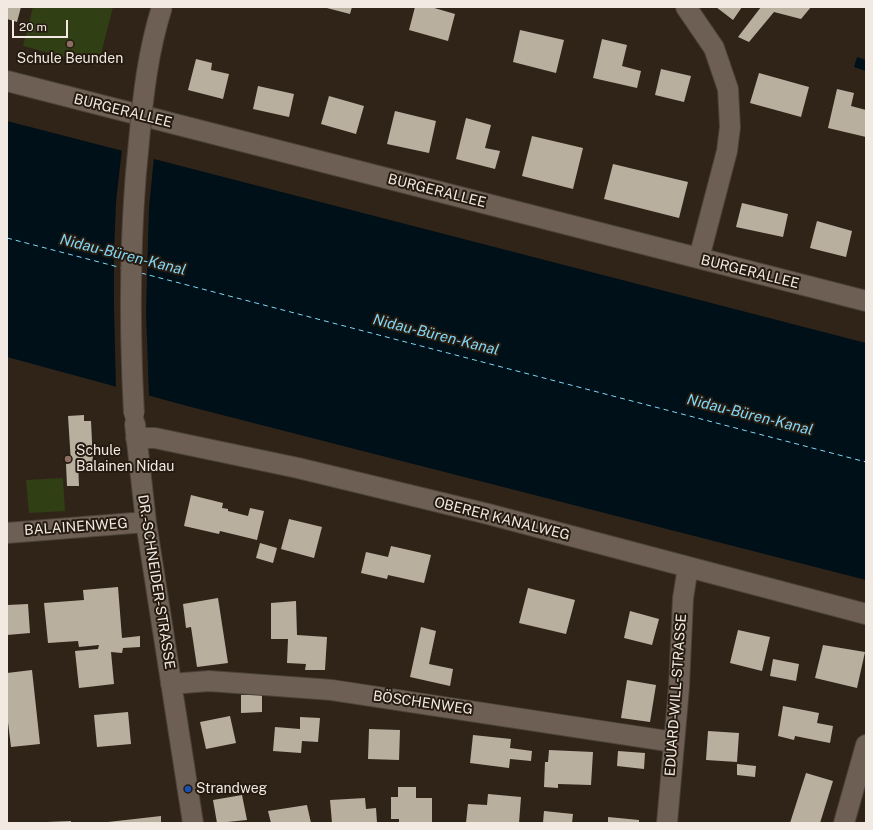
<!DOCTYPE html>
<meta charset="utf-8">
<style>
body{margin:0}
#map{position:relative;width:873px;height:830px;overflow:hidden;background:#302419;font-family:"Public Sans",sans-serif}
canvas{display:block}
.frame{position:absolute;inset:0;border:8px solid #f1e9e2;pointer-events:none}
.scale{position:absolute;left:12px;top:20px;width:56px;height:18px;box-sizing:border-box;border:2px solid #f1e9e2;border-top:0;padding-left:5px;font-size:12px;line-height:14px;white-space:nowrap;color:#f1e9e2;-webkit-text-stroke:3px #261b10;paint-order:stroke}
</style>
<div id="map">
<canvas width="873" height="830"></canvas>
<div class="frame"></div>
<div class="scale">20 m</div>
</div>
<script>
const ctx = document.querySelector('canvas').getContext('2d');
ctx.lineJoin = 'round';
function fillPath(path, color) {
  ctx.fillStyle = color;
  ctx.fill(path, 'evenodd');
}
function trace(path, color, width, dash) {
  ctx.strokeStyle = color;
  ctx.lineWidth = width;
  ctx.lineCap = dash ? 'butt' : 'round';
  ctx.setLineDash(dash || []);
  ctx.stroke(path);
}
function write(font, color, halo, rows, align = 'center') {
  ctx.font = font + ' "Public Sans",sans-serif';
  ctx.lineWidth = 4;
  ctx.setLineDash([]);
  ctx.textBaseline = 'middle';
  ctx.strokeStyle = halo;
  ctx.fillStyle = color;
  for (const [text, x, y, turn = 0] of rows) {
    ctx.save();
    ctx.translate(x, y);
    ctx.rotate((+turn || 0) * Math.PI / 180);
    ctx.textAlign = isNaN(turn) ? turn : align;
    if (halo) ctx.strokeText(text, 0, 0);
    ctx.fillText(text, 0, 0);
    ctx.restore();
  }
}
const green = new Path2D(`
 M33,7h80l-15,59 -75,-20z
 M63,478l2,33 -36,2 -3,-33z`);
const water = new Path2D(`
 M857,57l9,3v11l-12,-4z
 M7,121l859,222v237l-675,-173 -184,-50z`);
const pier = new Path2D(`
 M122,149l32,8 -5,50 -3,104 3,86 -33,-8 -2,-80v-56l2,-51z`);
const ferry = new Path2D(`
 M7,238l115,30
 M141,273l725,189`);
const building = new Path2D(`
 M7,7h14l-4,15 -10,-3z
 M323,7h29l-2,7z
 M415,7h16l24,7 -7,27 -39,-11z
 M716,7h26l-9,13z
 M761,7h50l-10,12 -27,-7 -25,30 -11,-5z
 M520,30l44,10 -8,33 -43,-11z
 M602,39l25,6 -5,21 19,5 -4,17 -44,-10z
 M196,59l16,4 -1,7 18,4 -6,25 -35,-9z
 M661,69l30,7 -7,26 -29,-7z
 M759,73l50,14 -8,30 -51,-14z
 M258,86l36,8 -5,23 -36,-8z
 M837,89l17,4 -3,13 15,4v27l-38,-9z
 M329,96l35,10 -8,28 -35,-10z
 M395,111l41,10 -7,32 -42,-9z
 M466,118l25,7 -6,23 15,3 -5,18 -39,-10z
 M532,136l51,12 -10,41 -51,-13z
 M613,164l75,18 -9,36 -75,-19z
 M742,203l46,11 -5,23 -47,-10z
 M817,221l35,10 -6,26 -36,-9z
 M84,415v6h7l2,41 -15,1 1,23h-12l-1,-22 5,-1 -3,-47z
 M191,495l32,8 -1,5 6,1v2l20,5 2,-8 14,3 -7,29 -37,-9 -1,3 -35,-8z
 M289,519l33,8 -8,31 -33,-9z
 M260,543l17,5 -4,15 -17,-5z
 M391,546l40,9 -7,28 -36,-8 -1,4 -26,-6 5,-21 22,5z
 M118,587l4,51 18,-2v11l-17,1 -1,5 -11,-1 3,32 -35,4 -4,-37 23,-2 1,-4 -20,2 -1,-6 -30,2 -4,-40 40,-3 -1,-10z
 M528,588l47,12 -9,34 -47,-11z
 M218,598l10,65 -31,4 -6,-40 -5,1 -3,-24z
 M296,601l1,34 30,2 -2,33h-20l1,-6 -19,-1 1,-24h-17v-36z
 M28,604l2,29 -23,2v-30z
 M630,611l29,8 -7,26 -28,-7z
 M421,627l15,4 -7,33 24,5 -3,17 -40,-9z
 M738,630l32,7 -8,34 -32,-8z
 M823,645l42,7 -8,36 -42,-10z
 M773,659l26,5 -3,17 -26,-5z
 M32,670l8,74 -29,3 -4,-33v-41z
 M627,680l29,5 -6,37 -29,-4z
 M241,695h21v17l-21,1z
 M783,706l36,7 -2,10 16,3 -3,17 -35,-7 -1,4 -16,-4z
 M128,712l3,32 -34,3 -3,-32z
 M230,716l6,27 -30,6 -6,-27z
 M300,717l20,1 -2,24 -16,-1 -1,12 -28,-2 2,-24 25,2z
 M369,729l31,1 -1,30 -31,-1z
 M708,731l31,2 -2,29 -31,-2z
 M473,735l38,4 -1,9 22,3 -1,10 -21,-2 -1,9 -39,-5z
 M549,750l44,2 -2,33 -33,-1v4l-14,-1 1,-25h3z
 M618,751l27,2 -1,16 -27,-3z
 M737,764l19,2 -1,11 -18,-2z
 M806,773l27,8 -4,13 -9,29h-30z
 M398,787h18v11h16v25h-33v-4h-8v-22h7z
 M488,794l33,3 -2,26h-53l2,-19 19,1z
 M242,795l5,25 -30,3 -4,-23z
 M365,798l1,11 10,-1 1,15h-45l-2,-23z
 M307,805l4,18h-40l-3,-12z
 M544,811l29,3 -1,9h-29z
 M161,816v7h-53v-1z
 M608,817l31,3v3h-31z
 M71,821v2h-24v-1z`);
const street = new Path2D(`
 M686,7l28,41 14,41 2,38 -3,24 -28,107
 M7,81l859,220
 M135,424l11,98 47,301
 M136,438h19l143,30 190,46 378,100
 M7,533l139,-11
 M171,684l38,-3 123,9 342,52
 M667,823l12,-136 4,-89 5,-31
 M844,823l22,-78`);
const streetBridge = new Path2D(`
 M134,414c-5,-93 -5,-180 5,-273 4,-45 9,-90 23,-134`);
const markers = [
 [70,44,4,"#8d6e63"],
 [68,459,4,"#8d6e63"],
 [188,789,4,"#1a4fb4"]
];
const poiNames = [
 ["Schule Beunden",70,59,"center"],
 ["Schule",76,451],
 ["Balainen Nidau",76,467],
 ["Strandweg",196,789]
];
const streetNames = [
 ["BURGERALLEE",123,111,14],
 ["BURGERALLEE",437,191,14],
 ["BURGERALLEE",750,272,14],
 ["OBERER KANALWEG",502,519,14],
 ["BALAINENWEG",76,527,-4],
 ["DR.-SCHNEIDER-STRASSE",156,582,81],
 ["EDUARD-WILL-STRASSE",676,695,-86],
 ["BÖSCHENWEG",423,703,8]
];
const waterNames = [
 ["Nidau-Büren-Kanal",123,255,14],
 ["Nidau-Büren-Kanal",436,335,14],
 ["Nidau-Büren-Kanal",750,415,14]
];
fillPath(green, '#303f14');
fillPath(water, '#001018');
fillPath(pier, '#302419');
trace(ferry, '#80d6f5', 1, [5, 4]);
fillPath(building, '#b9af9f');
trace(street, '#4b4239', 22);
trace(street, '#6d5f53', 20);
trace(streetBridge, '#4b4239', 22, []);
trace(streetBridge, '#6d5f53', 20);
for (const [x, y, r, color] of markers) {
  const dot = new Path2D();
  dot.arc(x, y, r, 0, 2 * Math.PI);
  ctx.fillStyle = color;
  ctx.fill(dot);
  trace(dot, '#261b10', 1.5);
}
write('14px', '#f1e9e2', '#261b10', poiNames, 'left');
write('14px', '#f1e9e2', '#261b10', streetNames);
write('italic 15px', '#80d6f5', '#261b10', waterNames);
</script>
